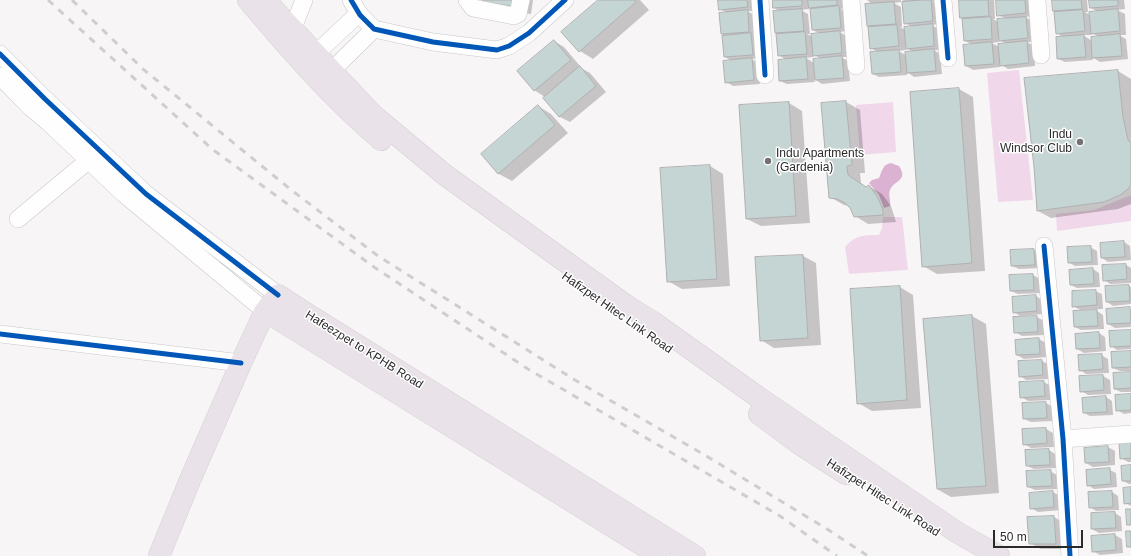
<!DOCTYPE html>
<style>
body{margin:0}
#map{position:relative;width:1131px;height:556px;overflow:hidden;background:#f8f5f7;font-family:Helvetica,sans-serif}
canvas{display:block}
.scale{position:absolute;left:993px;top:530px;width:90px;height:18px;box-sizing:border-box;border:2px solid #2b2a2b;border-top:0;padding-left:5px;font-size:12px;line-height:14px;white-space:nowrap;color:#2b2a2b;-webkit-text-stroke:3px #fff;paint-order:stroke}
</style>
<div id="map">
<canvas width="1131" height="556"></canvas>
<div class="scale">50 m</div>
</div>
<script>
const ctx = document.querySelector('canvas').getContext('2d');
ctx.lineJoin = 'round';
function fillPath(path, color) {
  ctx.fillStyle = color;
  ctx.fill(path, 'evenodd');
}
function trace(path, color, width, dash) {
  ctx.strokeStyle = color;
  ctx.lineWidth = width;
  ctx.lineCap = dash ? 'butt' : 'round';
  ctx.setLineDash(dash || []);
  ctx.stroke(path);
}
function write(font, color, halo, rows, align = 'center') {
  ctx.font = font + ' Helvetica,sans-serif';
  ctx.lineWidth = 3;
  ctx.setLineDash([]);
  ctx.textBaseline = 'middle';
  ctx.strokeStyle = halo;
  ctx.fillStyle = color;
  for (const [text, x, y, turn = 0] of rows) {
    ctx.save();
    ctx.translate(x, y);
    ctx.rotate((+turn || 0) * Math.PI / 180);
    ctx.textAlign = isNaN(turn) ? turn : align;
    if (halo) ctx.strokeText(text, 0, 0);
    ctx.fillText(text, 0, 0);
    ctx.restore();
  }
}
const green = new Path2D(`
 M1019,70l14,130 -35,2 -11,-129z
 M893,102l3,50 -36,3 -4,-50z
 M1131,195v26l-74,10 -1,-17 38,-4z
 M883,217h19l6,53 -59,4 -4,-27c10,-12 19,-12 34,-12l3,-7z`);
const water = new Path2D(`
 M891,163l8,3c10,15 -5,14 -9,24 -2,5 1,10 0,16l-6,2 -5,-13 -10,-12 3,-3 7,-2c3,-7 4,-14 12,-15z`);
const shadow = new Path2D(`
 M484,0h49l-2,14 -33,-4z
 M600,0h40l9,10 -56,49 -13,-8z
 M719,0h34l1,11h-7l7,4 2,20 -3,1 4,2 2,20 -8,1 8,4 1,21 -27,2 -7,-4 6,-21 -7,-4 1,-21 -5,-2 6,-21 -7,-4z
 M774,0h69l1,8 -3,1 4,2 2,20 -8,1 8,4 1,21h-7l7,4 2,20 -28,3 -8,-5 1,3 -28,2 -7,-3 6,-21 -7,-5 1,-20 -4,-3 5,-20 -7,-4zM808,6l5,3v21l7,4 -7,3 -6,-3h3l-2,-20 -7,-4 8,-1zM813,54l8,5 -7,4 -8,-5 7,-1z
 M867,0h34v2l-7,1 7,4 1,20h-2l5,3 7,-3 -7,-4 1,-21 -4,-2h34v1l-3,1 5,2 1,20 -8,1 8,4 2,21h-7l6,4 2,20 -28,3 -7,-5v3l-28,2 -6,-3 6,-21 -8,-5 1,-20 -4,-3 5,-20zM905,47l8,5 -7,3 -8,-4 8,-1z
 M960,0h34l1,19h-2l5,3 8,-3 -8,-4 -1,-15h34l2,16 -8,1 7,4 2,21h-7l7,4 1,20 -27,3 -8,-5v3l-27,3 -7,-4 6,-21 -8,-5 1,-20 -4,-2zM998,39l8,5 -6,3 -9,-4 8,-1z
 M1053,0h34l1,12h-3l5,3 8,-3 -7,-4 -1,-8h34l1,9 -8,1 8,4 1,21h-7l7,4 2,20 -28,3 -8,-5 1,3 -28,2 -7,-3 6,-21 -7,-5 1,-20 -4,-3zM1091,32l8,5 -7,4 -9,-6h8z
 M554,41l10,6 16,19 -1,1 11,6 16,19 -36,30 -10,-5 -16,-19 1,-1 -11,-7z
 M1118,71l13,8v125l-13,5 -67,9 -13,-7 -3,-44 -10,-88z
 M959,89l14,8 12,174 -48,3 -14,-8 -12,-173z
 M846,102l14,8 5,63h-5l1,10 6,5 2,-2 13,8 9,12 5,16 -28,2 -13,-8 -6,-10 -5,-1 -14,-8 -8,-93z
 M789,103l13,8 8,112 -49,3 -14,-7z
 M538,106l13,8 17,19 -56,48 -13,-7 -17,-19z
 M710,166l13,8 7,112 -48,3 -14,-8z
 M1124,242l6,4 1,14 -23,2 -6,-4z
 M1090,247l7,4 1,14 -23,1 -7,-4z
 M1034,250l7,4 1,14 -23,1 -7,-3 -1,-15z
 M803,256l13,7 5,82 -47,3 -13,-8z
 M1126,265l5,3v15l-21,1 -6,-4z
 M1093,269l6,4 1,14 -23,1 -6,-3z
 M1033,275l7,4 1,14 -23,1 -7,-3z
 M1129,286l2,1v17l-18,2 -6,-4z
 M900,287l13,8 8,113 -49,3 -14,-8z
 M1095,291l7,3 1,15 -23,1 -7,-4z
 M1036,296l6,4 1,14 -23,2 -6,-4z
 M1130,308l1,19 -16,1 -7,-4 -1,-14z
 M1097,311l6,4 1,14 -23,1 -6,-3z
 M972,316l14,8 13,169 -48,4 -14,-8 -13,-170z
 M1037,317l7,4v14l-22,1 -7,-4z
 M1131,331v18l-14,1 -6,-4z
 M1099,333l6,4 1,14 -22,2 -7,-4z
 M1039,339l7,4 1,14 -23,2 -7,-4 -1,-15z
 M1131,352v19h-11l-7,-3z
 M1101,355l7,4 1,14 -23,1 -6,-4z
 M1042,361l6,3 1,15 -23,1 -6,-4z
 M1131,373v19h-10l-7,-3z
 M1103,376l7,4 1,14 -23,1 -7,-4z
 M1043,382l7,3 1,15 -23,1 -7,-4z
 M1131,395v18l-7,1 -7,-4z
 M1106,397l6,4 1,14 -23,1 -6,-3z
 M1046,403l7,4v14l-22,1 -7,-3z
 M1046,429l7,4 1,14 -23,1 -7,-4 -1,-14z
 M1131,443v19h-3l-7,-4z
 M1108,447l7,4v14l-22,2 -7,-4z
 M1049,450l6,4 1,14 -22,1 -7,-3z
 M1131,466v18h-2l-6,-3z
 M1110,470l6,3 1,14 -23,2 -6,-4z
 M1050,471l7,4 1,14 -23,1 -7,-3z
 M1131,488v18l-6,-3z
 M1053,492l7,4 1,14 -23,2 -7,-4z
 M1112,492l6,4 1,14 -23,1 -6,-4z
 M1115,513l6,4 1,14 -23,2 -7,-4z
 M1054,517l10,6 2,26h-25l-11,-6 -2,-25z
 M1115,535l7,4 1,14 -23,2 -7,-4 -1,-14z`);
const building = new Path2D(`
 M483,0h35l-1,7 -34,-5z
 M598,0h36l2,2 -57,50 -18,-20z
 M718,0h29l1,7 -29,3z
 M773,0h29v6l-29,2z
 M808,0h29v5l-28,3z
 M921,0h10l2,21 -29,3 -2,-22z
 M959,0h29l1,16 -29,2z
 M996,0h29l1,13 -29,3z
 M1052,0h29l1,9 -29,2z
 M1089,0h29v6l-28,2z
 M894,2l2,22 -29,2 -2,-22z
 M839,6l2,22 -29,2 -2,-21z
 M802,9l2,22 -29,2 -2,-22z
 M1118,9l2,22 -29,3 -2,-22z
 M748,10l1,22 -28,2 -2,-21z
 M1083,10l2,21 -29,3 -2,-22z
 M991,17l1,22 -28,2 -2,-22z
 M1026,17l2,21 -29,3 -2,-22z
 M933,24l1,22 -28,3 -2,-22z
 M897,25l2,21 -29,3 -2,-22z
 M840,31l2,22 -29,3 -2,-22z
 M805,32l2,22 -29,2 -2,-22z
 M751,33l2,22 -29,2 -2,-21z
 M1120,34l2,22 -30,2 -1,-21z
 M1084,35l2,22 -29,2 -1,-22z
 M554,40l17,20 -37,31 -17,-20z
 M1027,41l2,22 -29,3 -2,-22z
 M992,42l2,22 -29,2 -2,-21z
 M934,49l2,22 -29,2 -2,-21z
 M899,50l2,22 -29,2 -2,-22z
 M842,56l2,22 -29,2 -2,-21z
 M806,57l2,22 -29,2 -1,-21z
 M752,58l2,22 -29,3 -2,-22z
 M580,66l16,20 -37,31 -16,-19z
 M1118,70l5,47 5,23 3,3v42l-3,4 -8,6 -16,7 -67,9 -3,-44 -10,-89z
 M959,88l13,175 -50,4 -12,-175z
 M846,101l6,64 -5,1 1,9 18,12 3,-2 9,13 5,12v5l-29,2 -4,-9 -5,-5 -8,-4 -8,-1 -8,-95z
 M789,102l7,114 -50,3 -7,-114z
 M538,105l17,20 -57,49 -17,-20z
 M710,165l7,114 -50,3 -7,-114z
 M1124,241l1,16 -24,1 -1,-15z
 M1091,246l1,16 -24,1 -1,-16z
 M1034,249l1,16 -24,1 -1,-16z
 M803,255l5,83 -48,3 -5,-84z
 M1126,264l1,15 -24,2 -1,-16z
 M1093,268l1,16 -24,1 -1,-15z
 M1033,274l1,16 -24,1 -1,-16z
 M1129,285l1,16 -24,1 -1,-16z
 M900,286l7,114 -50,4 -7,-115z
 M1096,290l1,15 -25,2v-16z
 M1036,295l1,16 -24,2 -1,-16z
 M1130,307l1,16 -24,1 -1,-15z
 M1097,310l1,16 -24,1 -1,-16z
 M972,315l14,171 -49,3 -14,-170z
 M1037,316l1,16 -24,1 -1,-16z
 M1131,330v16l-21,1 -1,-16z
 M1099,332l1,16 -24,1 -1,-15z
 M1039,338l1,16 -24,1 -1,-15z
 M1131,351v16l-19,1 -1,-16z
 M1102,354l1,15 -24,2 -1,-16z
 M1042,360l1,15 -24,2 -1,-16z
 M1131,372v16l-17,1 -1,-16z
 M1103,375l1,15 -24,2 -1,-16z
 M1044,381l1,15 -25,2 -1,-16z
 M1131,394v16l-15,1 -1,-16z
 M1106,396l1,16 -24,1 -1,-15z
 M1046,402l1,16 -24,1 -1,-16z
 M1046,428l1,15 -24,2 -1,-16z
 M1131,442v16l-11,1 -1,-16z
 M1108,446l1,16 -24,1 -1,-15z
 M1049,449l1,16 -24,1 -1,-16z
 M1131,465v16h-9l-1,-15z
 M1110,468l1,16 -24,2 -1,-16z
 M1051,470l1,16 -25,1 -1,-16z
 M1131,487v16l-7,1 -1,-16z
 M1053,491l1,16 -24,2 -1,-16z
 M1112,491l1,16 -24,1 -1,-16z
 M1126,509h5v16h-4z
 M1115,512l1,16 -25,1v-16z
 M1054,516l2,28h-27l-2,-27z
 M1126,531h5v16h-4z
 M1115,534l1,16 -24,2 -1,-16z`);
const minor = new Path2D(`
 M351,0l9,15 14,14 59,13 64,8 12,-4 20,-13 36,-33
 M467,0l6,8 41,8 4,-2 3,-14
 M760,0l5,75
 M851,0l5,66
 M943,0l5,58
 M1037,0l4,55
 M288,41l16,-41
 M0,54l45,45 101,95 132,101
 M307,62l52,-49
 M0,76l30,31 18,15 76,72 141,117
 M323,79l51,-50
 M18,219l71,-59
 M1044,246l19,193 7,117
 M0,334l241,29
 M1063,439l68,-5`);
const major = new Path2D(`
 M248,0c42,50 84,98 133,140
 M265,0l108,115 72,60 182,131 26,16 105,75 200,136 41,23
 M265,311l395,245
 M759,414l39,29 48,31
 M159,556l31,-76 51,-117 24,-52 13,-16 26,17 391,244`);
const rail = new Path2D(`
 M48,0l164,149 162,118 154,102 252,147 57,40
 M72,0l71,69 147,120 88,67 197,124 128,74 124,75 41,27`);
const cycleway = new Path2D(`
 M351,0l9,15 14,14 59,13 64,8 12,-4 20,-13 36,-33
 M760,0l5,75
 M943,0l5,58
 M0,54l45,45 101,95 132,101
 M1044,246l19,193 7,117
 M0,334l241,29`);
const markers = [
 [1080,142,4,"#737172"],
 [768,161,4,"#737172"]
];
const poiNames = [
 ["Indu",1072,135],
 ["Windsor Club",1072,149],
 ["Indu Apartments",776,154,"left"],
 ["(Gardenia)",776,168,"left"]
];
const streetNames = [
 ["Hafizpet Hitec Link Road",617,313,35],
 ["Hafeezpet to KPHB Road",364,350,32],
 ["Hafizpet Hitec Link Road",883,498,33]
];
fillPath(green, '#f0d8ea');
fillPath(water, '#dcb2d3');
fillPath(shadow, '#0003');
fillPath(building, '#c4d5d4');
trace(building, '#b0b0b1', 1);
trace(minor, '#cac7c9', 18);
trace(major, '#d2d0d1', 22);
trace(minor, '#fefefe', 17);
trace(major, '#eae2e9', 21);
trace(rail, '#cfcecf', 3, [7, 7]);
trace(cycleway, '#0057b8', 5);
for (const [x, y, r, color] of markers) {
  const dot = new Path2D();
  dot.arc(x, y, r, 0, 2 * Math.PI);
  ctx.fillStyle = color;
  ctx.fill(dot);
  trace(dot, '#fff', 1.5);
}
write('12px', '#2b2a2b', '#fff', poiNames, 'right');
write('12px', '#2b2a2b', '#fff', streetNames);
</script>
